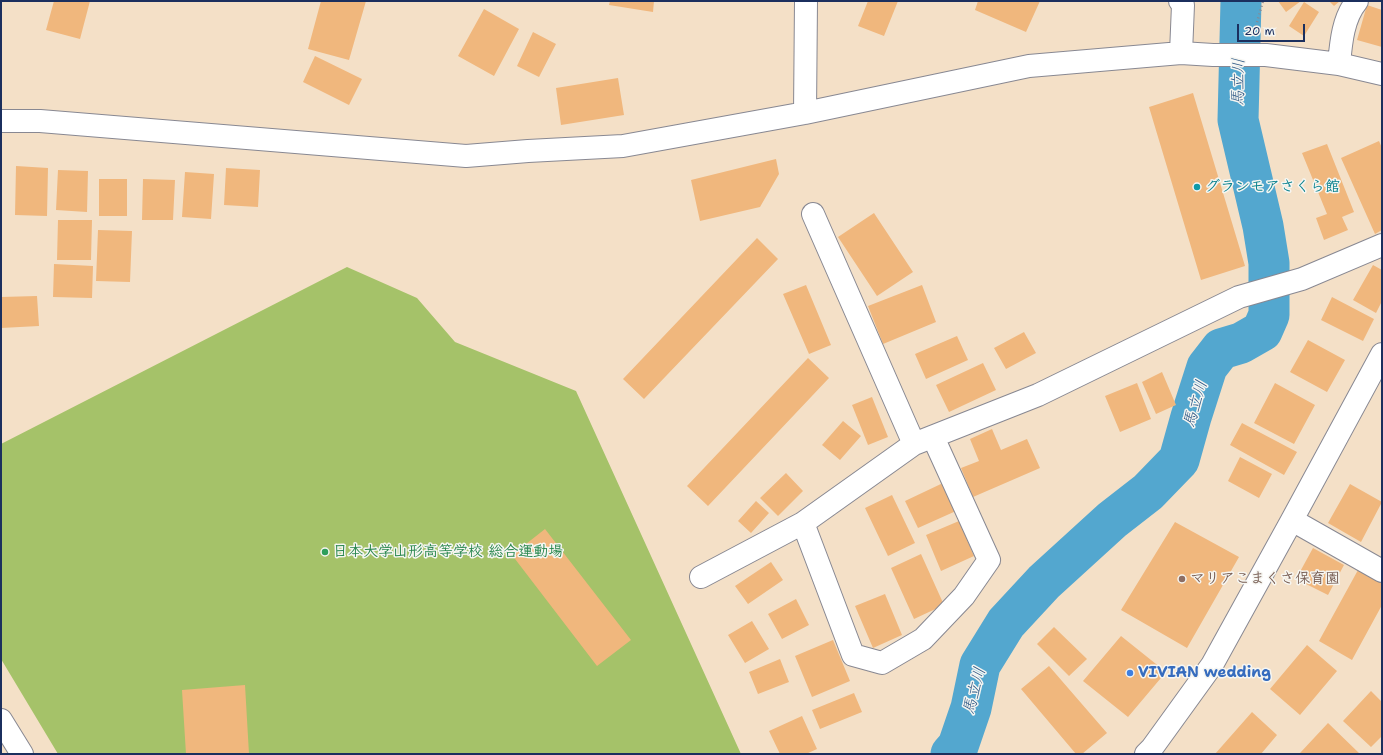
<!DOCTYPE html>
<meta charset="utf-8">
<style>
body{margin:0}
#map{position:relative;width:1383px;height:755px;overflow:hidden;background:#f4e0c7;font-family:"Shantell Sans",sans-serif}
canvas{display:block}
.frame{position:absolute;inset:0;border:2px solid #1b2f5e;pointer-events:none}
.scale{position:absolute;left:1237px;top:24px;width:68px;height:18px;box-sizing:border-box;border:2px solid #1b2f5e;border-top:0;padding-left:5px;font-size:12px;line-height:14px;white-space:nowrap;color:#1b2f5e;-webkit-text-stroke:3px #f6f6f2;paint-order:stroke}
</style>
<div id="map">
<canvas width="1383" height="755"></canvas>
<div class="frame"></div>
<div class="scale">20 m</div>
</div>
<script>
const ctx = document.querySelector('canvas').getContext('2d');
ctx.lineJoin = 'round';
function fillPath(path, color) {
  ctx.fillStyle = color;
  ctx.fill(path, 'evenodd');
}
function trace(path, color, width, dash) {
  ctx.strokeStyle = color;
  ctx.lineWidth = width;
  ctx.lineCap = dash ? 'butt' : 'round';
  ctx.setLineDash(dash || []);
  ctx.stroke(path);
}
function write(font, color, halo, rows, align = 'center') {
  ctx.font = font + ' "Shantell Sans","Klee One",sans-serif';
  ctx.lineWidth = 3;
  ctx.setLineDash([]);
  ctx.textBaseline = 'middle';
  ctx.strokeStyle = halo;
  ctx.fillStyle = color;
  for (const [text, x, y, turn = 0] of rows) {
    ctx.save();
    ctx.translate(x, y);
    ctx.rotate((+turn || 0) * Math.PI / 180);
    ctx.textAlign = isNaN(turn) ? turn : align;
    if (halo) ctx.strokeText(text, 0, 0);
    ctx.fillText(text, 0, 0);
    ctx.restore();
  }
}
const green = new Path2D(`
 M347,267l70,31 38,44 121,49 165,363h-683l-57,-95v-215z`);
const river = new Path2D(`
 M951,754l7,-8 13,-38 9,-43 26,-42 38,-41 68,-62 36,-28 31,-32 12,-43 16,-50 14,-18 20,-6 21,-12 7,-16v-52l-6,-37 -25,-106 3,-119`);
const building = new Path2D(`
 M54,1h36l-10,38 -34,-9z
 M321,1h45l-17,59 -41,-11z
 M610,1h44l-1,11 -44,-7z
 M868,1h30l-14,35 -26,-10z
 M978,1h62l-14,31 -51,-22z
 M1278,1h23l-15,11z
 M1329,1h11l-6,5z
 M1304,2l15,10 -15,24 -15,-10z
 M1367,5l15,5v37l-25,-7z
 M484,9l35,20 -25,47 -36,-20z
 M533,32l23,12 -17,33 -22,-11z
 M315,56l47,23 -13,26 -46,-23z
 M618,78l6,37 -63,10 -5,-37z
 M1193,93l52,173 -44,14 -52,-173z
 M1379,141l3,7v82l-7,4 -34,-76z
 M1327,144l27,68 -12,5 6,13 -24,10 -8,-22 11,-4 -25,-61z
 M776,159l3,15 -19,33 -60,14 -9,-41z
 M16,166l32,2 -1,48 -32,-1z
 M226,168l34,2 -2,37 -34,-2z
 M58,170l30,1 -1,41 -31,-2z
 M185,172l29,2 -3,45 -29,-2z
 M99,179h28v37h-28z
 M143,179l32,1 -2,40h-31z
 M874,213l39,59 -36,24 -39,-59z
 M58,220h34l-1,40h-34z
 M98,230l34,1 -2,51 -34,-1z
 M757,238l21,21 -134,140 -21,-20z
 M54,264l39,2 -1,32 -39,-1z
 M1373,265l9,5v31l-6,12 -23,-13z
 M806,285l25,60 -22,9 -26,-60z
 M922,285l14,37 -53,22 -15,-38z
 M37,296l2,30 -38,2v-31z
 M1332,297l42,22 -11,22 -42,-21z
 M1024,332l12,21 -30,16 -12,-21z
 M957,336l11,24 -42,19 -11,-25z
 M1308,340l37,20 -18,32 -37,-20z
 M808,358l21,20 -121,128 -21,-20z
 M983,363l13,27 -47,22 -13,-27z
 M1162,372l14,33 -20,9 -14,-32z
 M1137,383l14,36 -31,13 -15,-36z
 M1275,383l40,22 -21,39 -40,-21z
 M872,397l16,40 -20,8 -16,-40z
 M843,421l18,15 -21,24 -18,-15z
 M1242,423l55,29 -13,23 -54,-30z
 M992,429l9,21 26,-11 13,29 -67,29 -12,-29 18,-7 -9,-22z
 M1240,457l32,17 -13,24 -31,-17z
 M786,473l17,18 -25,25 -18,-18z
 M943,483l13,28 -38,17 -13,-27z
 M1350,484l32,18 -21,40 -33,-19z
 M892,495l23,48 -27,13 -23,-48z
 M756,501l13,12 -18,20 -13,-12z
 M959,521l15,35 -33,15 -15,-36z
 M1175,522l64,35 -52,91 -66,-38z
 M545,529l86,111 -34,26 -85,-111z
 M1313,548l31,17 -16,30 -32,-16z
 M921,554l23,51 -30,14 -23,-51z
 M771,562l12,18 -35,24 -13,-18z
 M1358,570l24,13v22l-30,55 -33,-19z
 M885,594l17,41 -29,13 -18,-42z
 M796,599l13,26 -27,14 -14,-25z
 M752,621l17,28 -24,14 -17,-28z
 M1054,627l33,32 -18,17 -32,-32z
 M1121,636l45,36 -38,45 -45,-36z
 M833,640l17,41 -38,16 -17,-41z
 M1307,645l30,26 -37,44 -30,-26z
 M780,659l9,23 -31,12 -9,-22z
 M1049,666l58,67 -25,21h-6l-55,-65z
 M245,685l4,69h-63l-4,-64z
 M1371,691l11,11v34l-11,11 -28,-26z
 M854,693l8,19 -42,17 -8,-19z
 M1252,712l25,23 -16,19h-46z
 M802,716l15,33 -11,5h-26l-11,-23z
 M1328,723l31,30 -1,1 -58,-1z`);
const path = new Path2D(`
 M1256,26l7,-25`);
const minor = new Path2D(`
 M1180,1l3,4 -2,48
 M1339,64c2,-22 4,-46 18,-63
 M805,113l1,-112
 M1,121h39l426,35 62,-5 95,-5 182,-33 224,-47 152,-13 32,2h53l73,9 43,10
 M813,214l101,230
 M1292,520l90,51
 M803,523l50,132 29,8 41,-24 41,-43 25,-36 -56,-123
 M701,577l102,-54 111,-79 124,-49 201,-98 63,-18 80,-34
 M1,720l21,34
 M1146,754l6,-6 60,-83 80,-145 90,-166`);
const markers = [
 [1197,187,4,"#0f9aa8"],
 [325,552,4,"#2e9e5b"],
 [1182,579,4,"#8d6e63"],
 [1130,673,4,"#3f7fe0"]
];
const cultureNames = [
 ["グランモアさくら館",1205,187]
];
const leisureNames = [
 ["日本大学山形高等学校 総合運動場",333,552]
];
const educationNames = [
 ["マリアこまくさ保育園",1190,579]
];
const shopNames = [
 ["VIVIAN wedding",1138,673]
];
const waterNames = [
 ["馬立川",1239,82,-89],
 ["馬立川",1196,404,-73],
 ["馬立川",975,691,-75]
];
fillPath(green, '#a5c269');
trace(river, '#53a7cf', 41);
fillPath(building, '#f0b77d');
trace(minor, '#888892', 24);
trace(path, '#888892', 2.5, [1, 3]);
trace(minor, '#fff', 22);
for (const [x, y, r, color] of markers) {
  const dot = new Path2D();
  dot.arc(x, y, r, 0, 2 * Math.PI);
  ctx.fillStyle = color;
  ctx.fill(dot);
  trace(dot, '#f6f6f2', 1.5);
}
write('bold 15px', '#0d838f', '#f6f6f2', cultureNames, 'left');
write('bold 15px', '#27864d', '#f6f6f2', leisureNames, 'left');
write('bold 15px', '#785e54', '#f6f6f2', educationNames, 'left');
write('bold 15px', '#366cbe', '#f6f6f2', shopNames, 'left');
write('italic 16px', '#2f5986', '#f6f6f2', waterNames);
</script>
